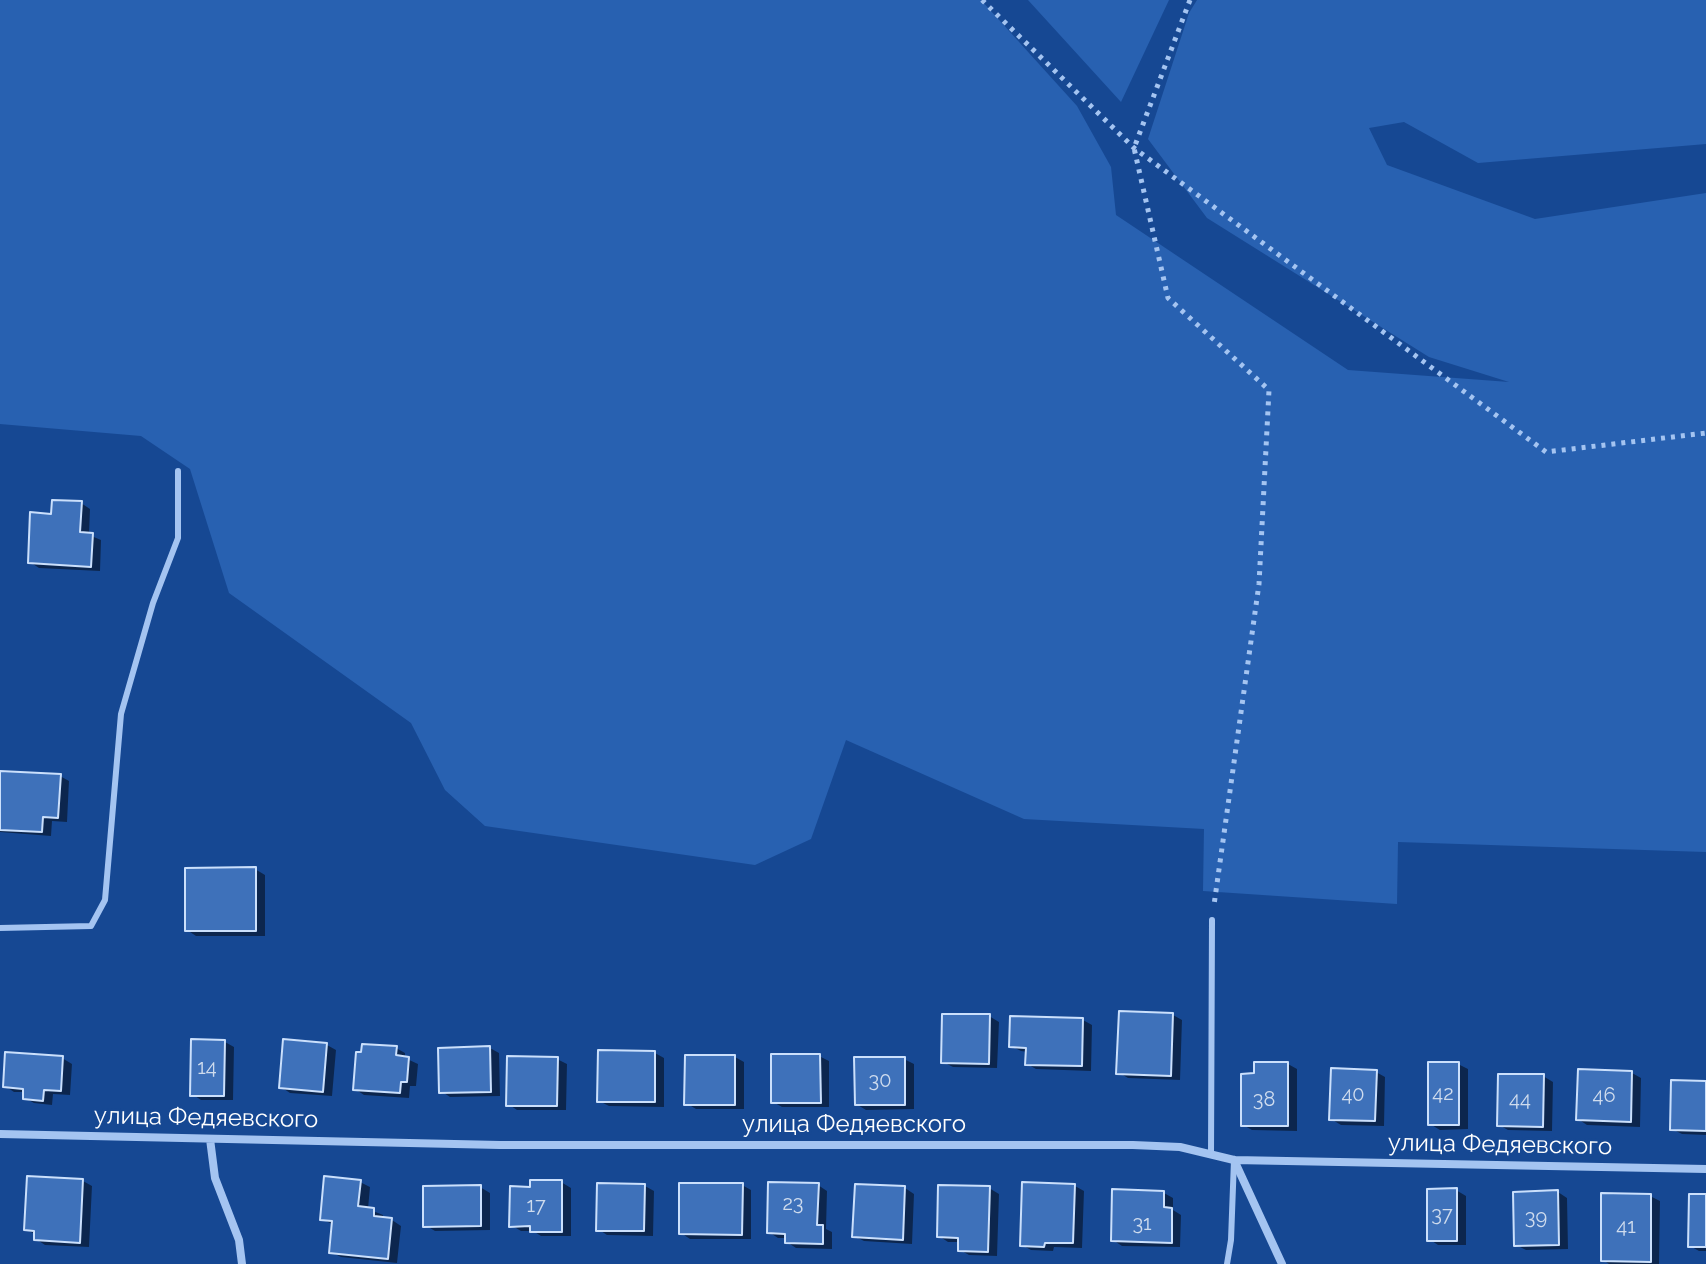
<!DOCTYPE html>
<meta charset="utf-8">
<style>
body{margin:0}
canvas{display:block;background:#164893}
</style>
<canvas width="1706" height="1264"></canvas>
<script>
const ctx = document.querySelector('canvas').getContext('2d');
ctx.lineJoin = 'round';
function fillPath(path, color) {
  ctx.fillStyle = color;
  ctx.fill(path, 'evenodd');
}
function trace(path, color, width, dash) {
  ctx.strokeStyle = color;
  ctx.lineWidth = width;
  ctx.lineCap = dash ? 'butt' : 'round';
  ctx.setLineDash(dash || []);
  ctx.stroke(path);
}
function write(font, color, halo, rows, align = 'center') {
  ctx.font = font + ' Raleway,sans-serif';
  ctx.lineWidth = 6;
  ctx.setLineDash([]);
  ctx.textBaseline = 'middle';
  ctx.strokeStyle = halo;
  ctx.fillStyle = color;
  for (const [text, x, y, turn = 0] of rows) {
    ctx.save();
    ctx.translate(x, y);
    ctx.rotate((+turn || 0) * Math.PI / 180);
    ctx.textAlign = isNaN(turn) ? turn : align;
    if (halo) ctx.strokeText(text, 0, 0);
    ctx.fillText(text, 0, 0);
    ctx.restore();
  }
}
const green = new Path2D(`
 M0,0h981l96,106 34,61 5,48 232,155 161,12 -80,-25 -222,-139 -59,-79 41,-126 8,-13h509v144l-228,19 -74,-41 -35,6 18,37 148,54 171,-26v659l-308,-10 -1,62 -194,-13 1,-62 -180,-10 -178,-79 -35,99 -56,26 -270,-39 -40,-36 -34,-67 -182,-130 -39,-124 -49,-33 -141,-12z
 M1028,0h141l-48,102z`);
const shadow = new Path2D(`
 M81,503l9,6 -1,26 12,5 -1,31 -61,-3 -9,-6 23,-46z
 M0,773l60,3 9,5 -2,41 -15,-1 -1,15 -51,-4z
 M255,869l10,6v61h-69l-9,-6z
 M1173,1015l9,5 -2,60 -52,-2 -10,-6z
 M989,1016l10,6 -2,46 -44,-1 -10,-5z
 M1083,1020l9,5 -1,46 -55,-2 -9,-5 1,-12 -7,-1 -10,-5z
 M225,1042l9,5 -1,53h-32l-9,-6z
 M327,1045l9,5 -4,46 -42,-3 -9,-6z
 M396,1048l9,5v5l13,6 -2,22h-6l-1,12 -45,-3 -9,-6z
 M490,1048l9,5 1,43 -50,1 -9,-6z
 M655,1053l9,5v49l-55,-1 -10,-5z
 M819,1056l10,5v46h-47l-9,-5z
 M735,1057l9,5v47h-48l-10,-6z
 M62,1058l10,6 -2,31 -17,-1 -1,11 -18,-2 -9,-5v-6h-11l-9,-6z
 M557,1059l10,5 -1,46h-49l-9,-6z
 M904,1059l10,5v45l-48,1 -10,-6z
 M1288,1064l9,5v62l-45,-1 -9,-5 13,-50z
 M1458,1064l10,5v60l-28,1 -10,-6z
 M1376,1072l9,5 -1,49 -43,-1 -10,-6z
 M1632,1073l9,5 -1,49 -53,-2 -9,-6z
 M1543,1076l10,6 -1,49 -44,-1 -9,-5z
 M1706,1083v52l-24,-1 -10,-5z
 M83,1181l9,5 -3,61 -44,-2 -9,-6v-4l-10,-6z
 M360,1182l10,5 -2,22 15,6v4l9,1 9,6 -4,37 -56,-6 -10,-5 3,-27 -12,-6z
 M561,1182l10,6v48h-30l-8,-5h-12l-10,-6 21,-36z
 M742,1185l9,5v49h-61l-9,-6z
 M818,1185l9,6 -1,38 6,3v17l-36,-1 -9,-6v-4h-9l-9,-6z
 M645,1186l9,5 -1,45 -46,-1 -9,-6z
 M1075,1186l9,5 -2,57 -28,-1 -1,4 -22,-1 -9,-5z
 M480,1187l10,6v37l-55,1 -10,-6z
 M905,1188l9,6 -2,50 -48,-3 -10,-5z
 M989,1188l10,6 -2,62 -28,-1 -9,-5v-8h-12l-9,-6z
 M1456,1190l10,6v49h-28l-9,-6z
 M1558,1192l9,6 1,51 -42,1 -10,-5z
 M1164,1193l9,5v12l8,5 -1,32 -58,-1 -9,-6z
 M1650,1196l10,5 -1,63h-50l-6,-4z
 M1706,1196v55h-7l-9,-5z`);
const building = new Path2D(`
 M52,500l30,1 -2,31 13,1 -2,34 -63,-4 2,-51 21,2z
 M0,771l61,3 -3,44 -15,-1 -1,15 -42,-2z
 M256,867v64h-71v-63z
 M1119,1011l54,2 -2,63 -55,-2z
 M942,1014h48l-1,50 -48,-1z
 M1010,1016l73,2 -1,48 -57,-1 1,-17 -17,-1z
 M191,1039l34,1 -1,56h-34z
 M283,1039l44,4 -4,49 -44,-4z
 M362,1044l35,2 -1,9 13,2 -2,25h-6l-1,11 -47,-3 3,-38h5z
 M490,1046l1,46 -52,1 -1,-45z
 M598,1050l57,1v51h-58z
 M5,1052l58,4 -2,35 -17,-1 -1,11 -20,-2v-10l-20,-2z
 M771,1054h49l1,49h-50z
 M685,1055h50v50h-51z
 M507,1056l51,1 -1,49h-51z
 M854,1057h51v48h-50z
 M1254,1062h34v64h-47v-52l13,-1z
 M1428,1062h31v63h-31z
 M1331,1068l46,2 -2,51 -46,-1z
 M1578,1069l54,2 -1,51 -55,-2z
 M1498,1074h46l-1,53 -46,-1z
 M1671,1080l35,1v50l-36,-1z
 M27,1176l56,3 -3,64 -46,-3v-9l-10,-1z
 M324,1176l37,4 -3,26 16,2v8l18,2 -4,41 -59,-6 3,-32 -12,-1z
 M530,1180h32v52h-32v-6l-21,1 1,-41 20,1z
 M768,1182l51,1 -2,42h6v19l-38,-1v-9l-18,-1z
 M1022,1182l53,2 -2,59h-28l-1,4 -24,-1z
 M597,1183l48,1 -1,47h-48z
 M679,1183h64l-1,52 -63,-1z
 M855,1184l50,2 -2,54 -51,-3z
 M481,1185v41l-58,1v-41z
 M938,1185l52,1 -2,66 -30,-1v-13l-21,-1z
 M1457,1188v53h-30v-52z
 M1112,1189l52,2v16l8,1v35l-61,-2z
 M1558,1190l1,55 -45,1 -1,-54z
 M1601,1193l50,1v68l-50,-1z
 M1689,1194h17v53h-18z`);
const path = new Path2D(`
 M982,0l152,148 412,304 160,-19
 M1190,0l-56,148 34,150 101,92 -10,194 -45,321`);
const lane = new Path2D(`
 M0,928l91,-2 14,-26 16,-186 32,-111 25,-65v-67
 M1211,1154l1,-234
 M1227,1264l4,-24 3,-80`);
const street = new Path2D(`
 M0,1134l500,11h633l47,2 54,13 472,9
 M210,1139l5,39 24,62 3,24
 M1234,1160l48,104`);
const numberNames = [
 ["14",207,1068],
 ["30",880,1081],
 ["42",1443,1094],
 ["40",1353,1095],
 ["46",1604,1096],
 ["38",1264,1100],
 ["44",1520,1100],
 ["23",793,1204],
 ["17",536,1206],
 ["37",1442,1215],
 ["39",1536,1218],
 ["31",1142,1224],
 ["41",1626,1227]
];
const streetNames = [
 ["улица Федяевского",206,1118,1],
 ["улица Федяевского",854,1125],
 ["улица Федяевского",1500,1145,1]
];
fillPath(green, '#2861b1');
fillPath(shadow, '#0007');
fillPath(building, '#3e71ba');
trace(building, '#cbe0fc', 2);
trace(path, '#a4c4f1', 5, [4, 6]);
trace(lane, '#a4c4f1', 6);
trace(street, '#a4c4f1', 8);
write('20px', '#cfdcee', null, numberNames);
write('24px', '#fff', '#164893', streetNames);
</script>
